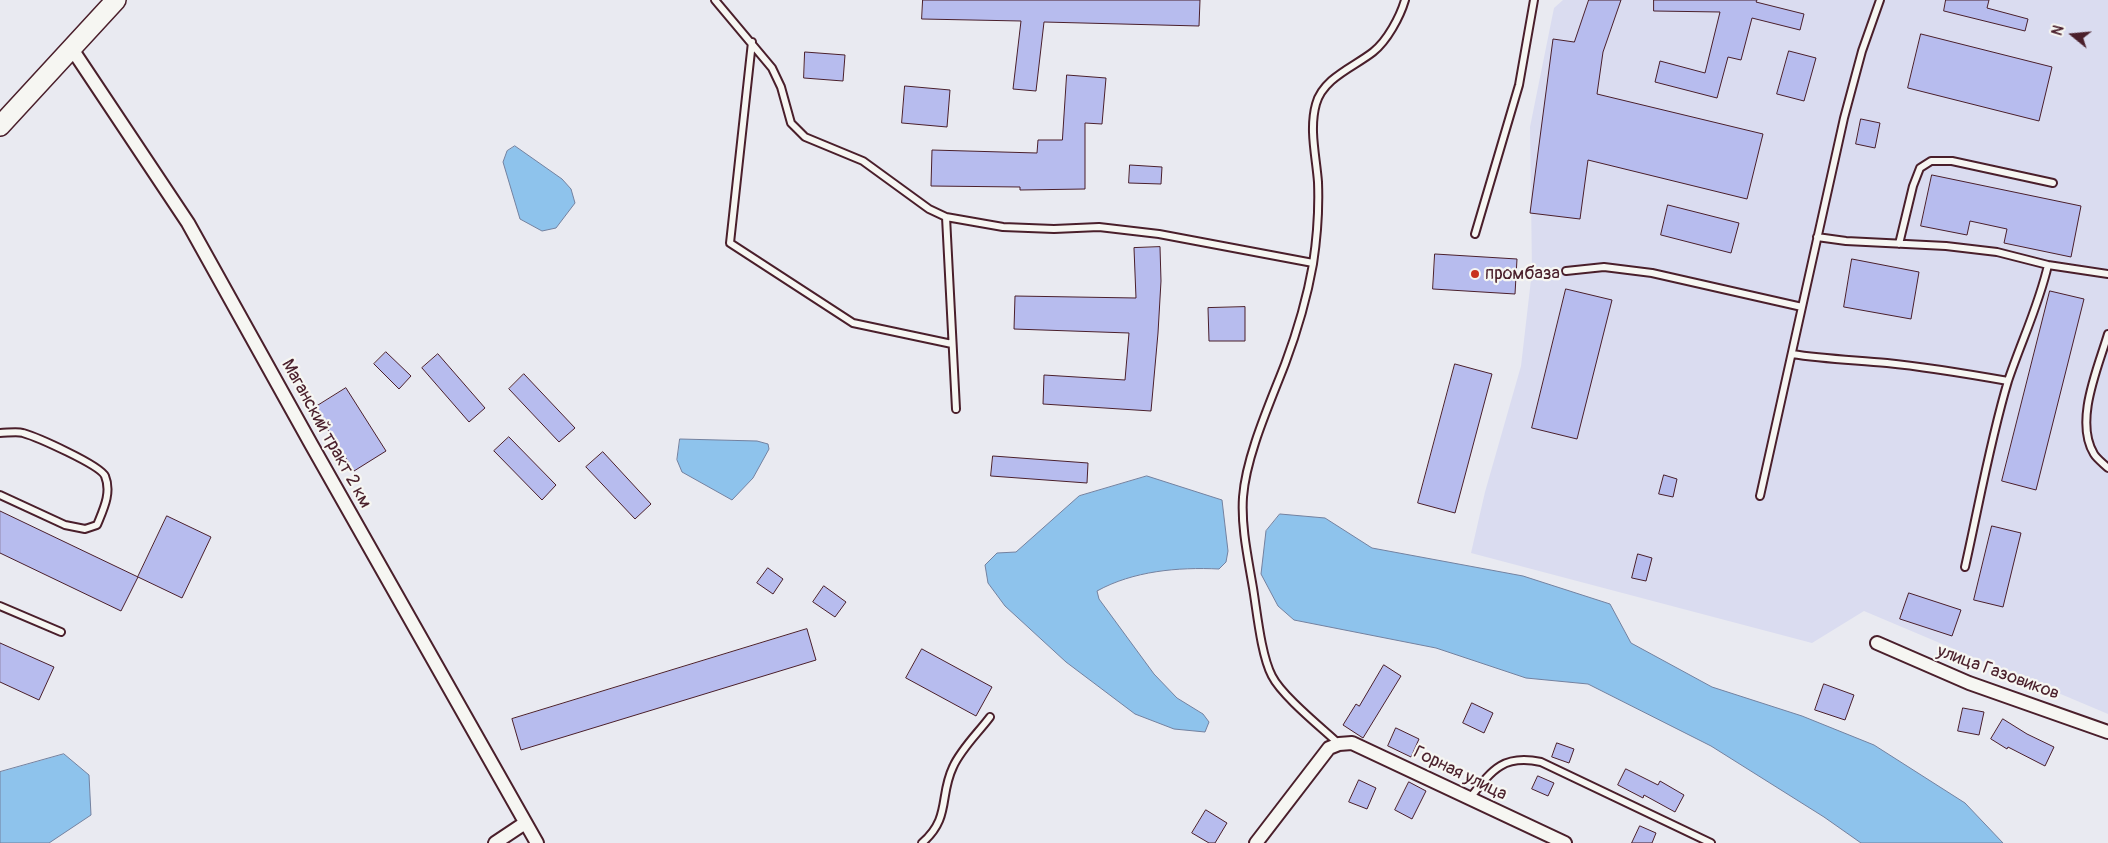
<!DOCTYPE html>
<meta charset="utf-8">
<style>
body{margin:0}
#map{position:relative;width:2108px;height:843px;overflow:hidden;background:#e9eaf1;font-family:Pangolin,sans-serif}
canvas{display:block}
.north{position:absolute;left:2048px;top:10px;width:50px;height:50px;-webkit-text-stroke:4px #f6f6f2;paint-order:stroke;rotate:287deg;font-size:14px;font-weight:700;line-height:20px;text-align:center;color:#4a1f2b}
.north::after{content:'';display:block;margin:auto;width:18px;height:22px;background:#4a1f2b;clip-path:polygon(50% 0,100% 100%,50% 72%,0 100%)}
</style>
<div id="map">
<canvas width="2108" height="843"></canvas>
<div class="north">N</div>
</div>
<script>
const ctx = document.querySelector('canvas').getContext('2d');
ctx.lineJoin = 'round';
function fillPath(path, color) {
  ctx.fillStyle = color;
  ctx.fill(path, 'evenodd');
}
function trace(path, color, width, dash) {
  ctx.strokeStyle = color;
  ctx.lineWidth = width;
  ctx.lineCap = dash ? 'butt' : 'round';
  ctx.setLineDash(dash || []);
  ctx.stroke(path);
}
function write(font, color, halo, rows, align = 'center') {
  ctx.font = font + ' Pangolin,sans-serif';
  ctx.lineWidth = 4.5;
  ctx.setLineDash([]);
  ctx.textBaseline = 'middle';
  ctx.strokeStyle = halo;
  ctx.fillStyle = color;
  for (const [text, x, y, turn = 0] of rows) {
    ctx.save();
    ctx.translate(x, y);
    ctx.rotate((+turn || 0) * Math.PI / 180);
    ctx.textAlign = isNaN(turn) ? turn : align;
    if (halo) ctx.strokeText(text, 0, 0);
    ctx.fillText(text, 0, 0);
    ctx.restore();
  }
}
const built = new Path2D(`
 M1563,0h545v714l-244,-103 -52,32 -341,-90 14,-61 36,-126 11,-95 -2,-144 24,-119z`);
const water = new Path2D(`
 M515,146l47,33 9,10 4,14 -19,25 -14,3 -22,-12 -17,-57 4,-11z
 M680,439l77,2 11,3 1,5 -16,29 -21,22 -50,-28 -5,-12z
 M1147,476l75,24 6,51 -2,11 -7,7c-41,-2 -86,2 -122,22l2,8 55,75 23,24 26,16 6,8 -4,10 -31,-3 -39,-15 -69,-52 -61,-56 -17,-23 -3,-18 12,-12 19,-1 63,-56z
 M1280,514l45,4 47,30 151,28 87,28 21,39 81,44 90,29 72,29 91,58 38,40h-142l-37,-26 -113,-71 -123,-62 -62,-6 -90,-30 -142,-28 -16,-14 -17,-32 5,-43z
 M64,754l25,21 2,40 -42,28h-49v-71z`);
const building = new Path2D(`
 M923,0h277l-1,26 -155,-4 -8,69 -23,-2 8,-68 -99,-2z
 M1589,0h32l-18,52 -6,42 166,40 -16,65 -159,-39 -8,59 -50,-6 23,-174 21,3z
 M1654,0h103l-1,2 48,12 -4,16 -48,-12 -11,42 -13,-3 -11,41 -62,-16 5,-21 45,12 15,-61 -66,-1z
 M1946,0h43l-2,8 41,11 -3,12 -81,-20z
 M1921,34l131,33 -13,54 -131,-33z
 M1789,51l27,7 -12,43 -27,-7z
 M805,52l40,3 -2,26 -39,-3z
 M1067,75l39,3 -4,46 -17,-1v66l-65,1v-3l-89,-1 1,-36 105,3 1,-13h24z
 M905,86l45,4 -3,37 -45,-4z
 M1861,119l19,4 -5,25 -19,-4z
 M1130,165l32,2 -1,17 -32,-1z
 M1932,175l149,31 -10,51 -67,-14 3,-14 -37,-8 -3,14 -46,-9z
 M1668,205l71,18 -8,30 -70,-18z
 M1160,247l1,34 -3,52 -7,78 -108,-7 1,-29 81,5 4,-47 -115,-4 1,-33 121,2 -2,-50z
 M1435,254l82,5 -2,35 -82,-5z
 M1852,259l67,13 -8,47 -67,-12z
 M1566,289l46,11 -35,139 -45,-11z
 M2050,291l34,8 -48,191 -34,-9z
 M1245,307v34h-36l-1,-33z
 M386,352l25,24 -12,13 -25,-25z
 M438,354l47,54 -16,14 -47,-54z
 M1455,364l37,10 -37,139 -37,-10z
 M524,374l51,54 -16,14 -50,-53z
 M346,388l40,63 -32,20 -40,-63z
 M509,437l47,48 -14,15 -48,-49z
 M603,452l48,52 -16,15 -49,-52z
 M993,456l95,7 -1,20 -96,-7z
 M1664,475l13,4 -4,18 -14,-3z
 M0,511l138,66 -17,34 -121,-58z
 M167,516l44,21 -29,61 -44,-21z
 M1992,526l29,7 -18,74 -29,-7z
 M1638,554l14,4 -6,23 -14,-3z
 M768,568l15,11 -10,15 -16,-11z
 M824,586l22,16 -11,15 -22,-15z
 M1909,593l52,17 -9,26 -52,-17z
 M807,629l9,31 -295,90 -9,-31z
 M0,643l54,24 -15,33 -39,-18z
 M922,649l70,38 -16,29 -70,-38z
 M1384,665l17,11 -38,62 -20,-13 13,-21 3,2z
 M1824,684l30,11 -9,25 -30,-10z
 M1472,703l21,10 -9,20 -21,-10z
 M1963,708l21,4 -5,23 -21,-4z
 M2003,719l24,15 27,13 -9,19 -37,-19 -1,2 -16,-10z
 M1396,728l23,11 -8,18 -23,-11z
 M1557,743l17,6 -5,14 -17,-6z
 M1626,769l32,16 2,-4 24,14 -9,17 -31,-17 -1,3 -25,-13z
 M1538,776l16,7 -6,13 -16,-7z
 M1359,780l17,8 -9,21 -18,-7z
 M1409,782l17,9 -14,28 -17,-9z
 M1206,810l21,13 -12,20h-6l-17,-10z
 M1640,826l16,7 -4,10h-20z`);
const lane = new Path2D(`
 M715,0l57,68 9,19 10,36 14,14 58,24 66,48 17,8 57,10 51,2 45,-2 60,7 154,29
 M752,42l-22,201 123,80 99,21
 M946,217l10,192
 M1475,234l44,-149 15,-85
 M1817,237l29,4 100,5 51,6 51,13 60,9
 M1899,244l14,-58 7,-18 11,-7h21l101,22
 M1566,271l38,-4 48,6 150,34
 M2108,334c-10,34 -34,87 -14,120 3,5 10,10 14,14
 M1792,354c31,5 63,6 95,9 41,4 81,11 121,18
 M0,433c7,0 17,-2 23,0 14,4 77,32 82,43 7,17 -2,34 -8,49l-12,4 -20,-4 -65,-30
 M1760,496l84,-378 18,-67 18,-51
 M1965,567c14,-62 25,-126 43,-186 13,-39 31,-76 40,-116
 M0,606l61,26
 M1339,744c-17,-16 -57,-48 -67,-68 -11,-21 -15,-64 -19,-88 -5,-30 -12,-61 -10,-91 3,-41 27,-94 42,-133 12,-32 22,-66 28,-100 4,-26 6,-56 5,-82 -2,-26 -9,-53 -2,-78 7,-26 38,-37 57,-52 14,-11 27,-35 32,-52
 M1470,798c22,-28 33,-44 71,-36l170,81
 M922,843c29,-25 17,-47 31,-76 8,-18 25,-34 37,-50`);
const street = new Path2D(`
 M72,49l116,174 123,221 226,399
 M1877,643l92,40 139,49
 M495,843l30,-20
 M1256,843l73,-95 10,-4 13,-1 213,100`);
const secondary = new Path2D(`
 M0,126l116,-126`);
const markers = [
 [1475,274,5,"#c8321e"]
];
const poiNames = [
 ["промбаза",1485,274]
];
const streetNames = [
 ["Маганский тракт 2 км",326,434,61],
 ["улица Газовиков",1998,673,20],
 ["Горная улица",1460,774,26]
];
fillPath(built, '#dadcf0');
fillPath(water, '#8ec3ec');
trace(water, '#73819f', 1);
fillPath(building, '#b7bcee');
trace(building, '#4a1f2b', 1);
trace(lane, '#4a1f2b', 10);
trace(street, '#4a1f2b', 16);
trace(secondary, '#4a1f2b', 22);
trace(lane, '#f6f6f2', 6);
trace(street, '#f6f6f2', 12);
trace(secondary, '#f6f6f2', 19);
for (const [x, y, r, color] of markers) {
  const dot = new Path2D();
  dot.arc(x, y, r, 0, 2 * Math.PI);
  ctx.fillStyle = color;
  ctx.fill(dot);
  trace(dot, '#f6f6f2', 2);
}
write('18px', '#4a1f2b', '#f6f6f2', poiNames, 'left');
write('18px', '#4a1f2b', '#f6f6f2', streetNames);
</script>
